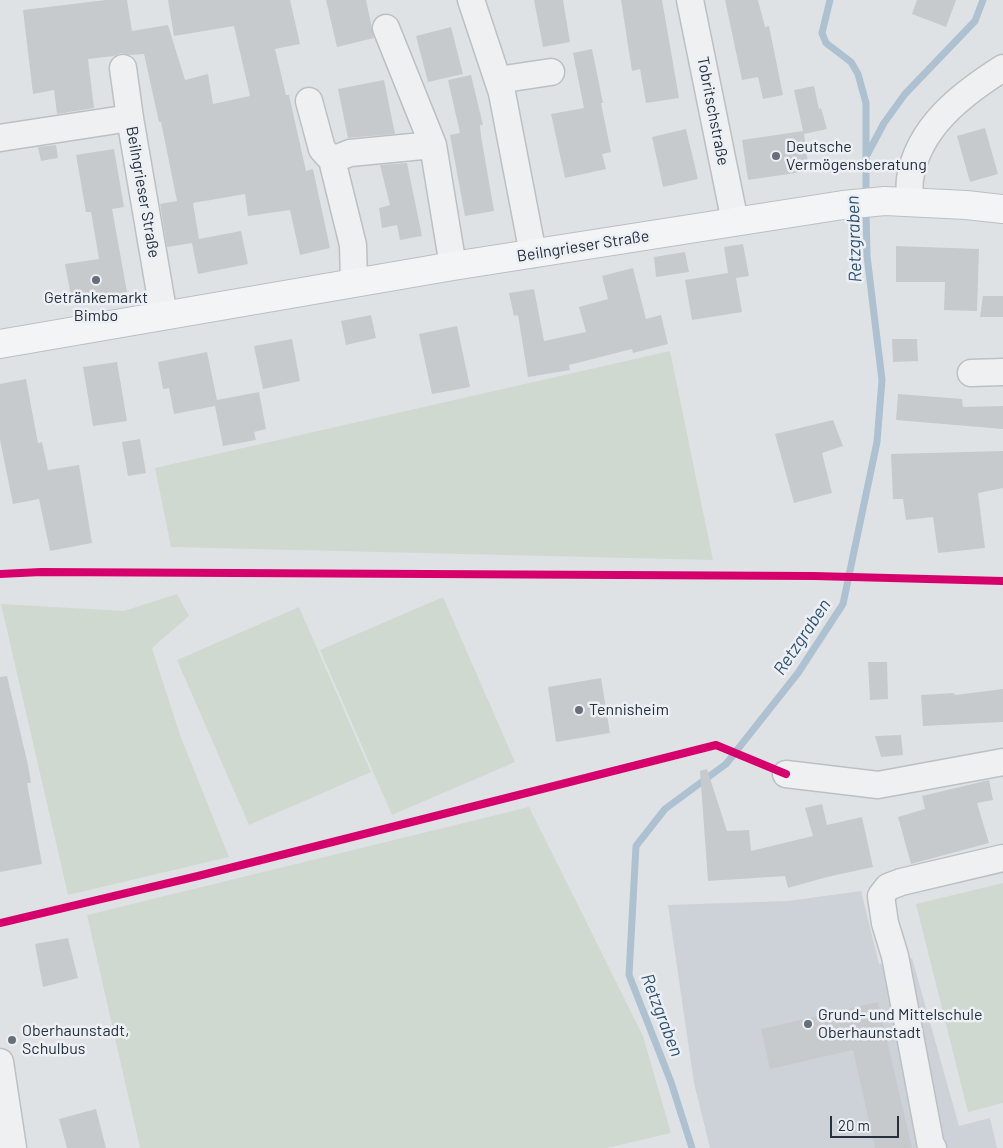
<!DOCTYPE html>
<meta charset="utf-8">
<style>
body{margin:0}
#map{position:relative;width:1003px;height:1148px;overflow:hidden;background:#dfe2e5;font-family:Barlow,sans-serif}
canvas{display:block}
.scale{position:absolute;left:830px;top:1116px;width:69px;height:22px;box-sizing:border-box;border:2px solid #26313d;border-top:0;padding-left:6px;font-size:15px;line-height:18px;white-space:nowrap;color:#26313d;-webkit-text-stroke:4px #ecf0f5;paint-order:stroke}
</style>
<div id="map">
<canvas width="1003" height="1148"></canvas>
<div class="scale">20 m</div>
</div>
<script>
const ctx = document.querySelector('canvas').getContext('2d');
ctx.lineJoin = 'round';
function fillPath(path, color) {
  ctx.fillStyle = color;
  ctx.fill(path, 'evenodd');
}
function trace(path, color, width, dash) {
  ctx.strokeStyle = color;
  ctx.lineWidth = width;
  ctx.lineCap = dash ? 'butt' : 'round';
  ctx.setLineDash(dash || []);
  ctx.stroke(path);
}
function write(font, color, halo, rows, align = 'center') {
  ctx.font = font + ' Barlow,sans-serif';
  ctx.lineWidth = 5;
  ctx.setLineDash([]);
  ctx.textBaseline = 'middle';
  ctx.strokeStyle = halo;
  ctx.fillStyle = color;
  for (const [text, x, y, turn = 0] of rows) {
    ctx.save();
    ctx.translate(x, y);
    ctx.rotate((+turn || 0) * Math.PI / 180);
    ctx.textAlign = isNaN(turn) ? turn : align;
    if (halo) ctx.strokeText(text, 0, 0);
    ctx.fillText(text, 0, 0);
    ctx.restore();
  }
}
const built = new Path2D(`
 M861,891l18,73 33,-6 47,168 31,-8 7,30h-287l-16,-65 -26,-178 120,-4z`);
const green = new Path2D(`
 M670,351l43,209 -542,-13 -16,-79z
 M177,594l12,22 -37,32 28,87 49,122 -161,38 -67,-291 123,7z
 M443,597l72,165 -123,53 -72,-165z
 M299,607l72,165 -122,53 -72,-165z
 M529,807l114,229 28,97 -64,15h-467l-53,-233z
 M1003,883v220l-35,9 -52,-208z`);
const stream = new Path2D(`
 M830,0l-8,33 4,10 25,19 7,12 8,29v95
 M867,155l17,-32 21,-29 70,-73 8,-21
 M692,1148l-21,-66 -42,-107 7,-129 29,-37 61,-45 72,-91 45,-69 34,-162 5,-62 -15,-124 -1,-48`);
const building = new Path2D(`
 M106,0h21l5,31 36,-6 17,55 23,-6 5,30 37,-8 -16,-70 -60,10 -6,-36h122l10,44 -25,5 11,46h3l17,76 7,-2 17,79 -30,7 -10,-45 -42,6 -3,-22 -52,9 6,36 42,-8 7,33 -50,10 -6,-31 -25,4 -7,-43 17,-3 -16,-79h-2l-15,-68 -14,1 -9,-2 -7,3 -26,3 6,49 -37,6 -3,-24 -21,4 -10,-84z
 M326,0h40l8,38 -37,9z
 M534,0h29l7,42 -27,5z
 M621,0h41l17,98 -33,5 -6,-34 -8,2z
 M725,0h33l7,27 4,-1 14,69 -20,4 -5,-22 -16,3z
 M917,0h39l-10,27 -34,-13z
 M451,27l12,47 -35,8 -12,-46z
 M592,49l11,54h-2l10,49 -9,2 4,15 -41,9 -14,-64 33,-6 -11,-55z
 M471,75l12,50h-3l1,11 13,75 -29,5 -15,-81 10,-2 -12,-53z
 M384,80l11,54 -47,4 -10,-49z
 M814,86l5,23 2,-1 6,21 -23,5 5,37 -61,9 -6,-40 61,-9 -9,-41z
 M985,128l13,46 -28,8 -13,-46z
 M686,129l12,50 -35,8 -11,-50z
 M56,145l2,13 -17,3 -3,-14z
 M114,149l10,58 -12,2 15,83 -55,10 -7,-38 34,-5 -8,-47h-5l-10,-57z
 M407,163l15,73 -22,4 -3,-15 -15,3 -3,-20 11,-3 -10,-40z
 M743,244l6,32 -13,2 6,34 -50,8 -7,-40 43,-7 -4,-26z
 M896,246l83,3 -2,62 -33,-1 1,-28h-49z
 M685,252l4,20 -33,5 -2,-20z
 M633,268l13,51 15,-4 7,29 -35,9 -1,-4 -63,16 1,5 -42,7 -10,-62 -4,1 -5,-23 25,-4 10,52 42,-9 -7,-25 29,-8 -6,-23z
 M983,296h20v21h-23z
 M371,315l5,23 -30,7 -5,-24z
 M457,326l13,61 -38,7 -13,-60z
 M292,339l8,42 -37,8 -9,-43z
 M892,339h25l1,22 -25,1z
 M207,352l10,48 42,-8 7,37 -12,3 2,8 -33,6 -8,-40 -41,8 -5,-26 -6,1 -5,-27z
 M117,362l10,59 -34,5 -10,-59z
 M26,379l12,64 4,-1 6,28 31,-5 13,78 -42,8 -11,-52 -26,5 -13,-64v-56z
 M898,394l64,5 1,8 40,-1v23l-107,-9z
 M833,420l10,26 -21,7 10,40 -38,10 -19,-69z
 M140,439l6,34 -18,3 -6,-34z
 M1003,451v37l-25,5 7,55 -47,5 -5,-36 -27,3 -3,-21h-10l-2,-45z
 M868,662h19l1,37 -18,1z
 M7,676l21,89 3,18h-4l15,81 -42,8v-195z
 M601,678l9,55 -54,9 -8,-55z
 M1003,689v33l-80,4 -2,-31 33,-2 1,2z
 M901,735l2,20 -22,2 -6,-21z
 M707,769l20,62 22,-1 2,21 62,-15 -8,-28 17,-4 5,21 35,-8 11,50 -46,10 -39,11 -3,-12 -77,5 -8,-110z
 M989,780l4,20 -16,3 12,40 -78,21 -13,-47 27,-8 -3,-13z
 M68,938l10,40 -35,9 -8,-43z
 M878,1002l34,146h-37l-22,-98 -83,19 -9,-40z
 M96,1109l10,39h-39l-8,-29z`);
const minor = new Path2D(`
 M471,0l31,93 31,161
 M690,0l45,222
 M386,28l47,117 20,121
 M123,68l7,50 34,198
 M498,80l53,-8
 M309,101l13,48 10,11 21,85 1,38
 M0,138l130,-20
 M332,160l18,-7 83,-8
 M909,202c1,-7 0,-15 1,-23 8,-52 52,-85 93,-111
 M971,373l32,-1
 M786,774l92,11 125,-23
 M0,1062l13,86
 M933,1148l-2,-1 -36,-191 -10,-33 -4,-27 7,-9 13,-5 102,-24`);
const major = new Path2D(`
 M0,344l453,-78 390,-61 42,-4 81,4 37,4`);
const cycleway = new Path2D(`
 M0,574l41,-2 773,4 189,5
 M0,923l198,-47 518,-131 70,29`);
const markers = [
 [776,156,5,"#676f78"],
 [96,280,5,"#676f78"],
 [579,710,5,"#676f78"],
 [808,1024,5,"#676f78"],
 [12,1040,5,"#676f78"]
];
const streetNames = [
 ["Tobritschstraße",713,111,79],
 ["Beilngrieser Straße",143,192,80],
 ["Beilngrieser Straße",583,246,-9]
];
const poiNames = [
 ["Deutsche",786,147],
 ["Vermögensberatung",786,165],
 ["Getränkemarkt",96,298,"center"],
 ["Bimbo",96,316,"center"],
 ["Tennisheim",589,710],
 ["Grund- und Mittelschule",818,1015],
 ["Oberhaunstadt",818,1033],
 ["Oberhaunstadt,",22,1031],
 ["Schulbus",22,1049]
];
const waterNames = [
 ["Retzgraben",854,239,-92],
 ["Retzgraben",802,637,-56],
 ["Retzgraben",662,1015,69]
];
fillPath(built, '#cdd2d8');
fillPath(green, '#d0d9d0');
trace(stream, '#adc1d1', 7);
fillPath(building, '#c7cacd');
trace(minor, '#bdc0c3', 29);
trace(major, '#bbbfc3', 30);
trace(minor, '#eef0f1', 26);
trace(major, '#f3f4f5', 28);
trace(cycleway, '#d6006c', 8);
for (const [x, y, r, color] of markers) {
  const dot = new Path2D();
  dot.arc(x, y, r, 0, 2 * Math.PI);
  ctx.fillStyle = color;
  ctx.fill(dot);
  trace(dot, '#ecf0f5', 2);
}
write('16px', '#26313d', '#ecf0f5', streetNames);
write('16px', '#26313d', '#ecf0f5', poiNames, 'left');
write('italic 18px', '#305371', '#ecf0f5', waterNames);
</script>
